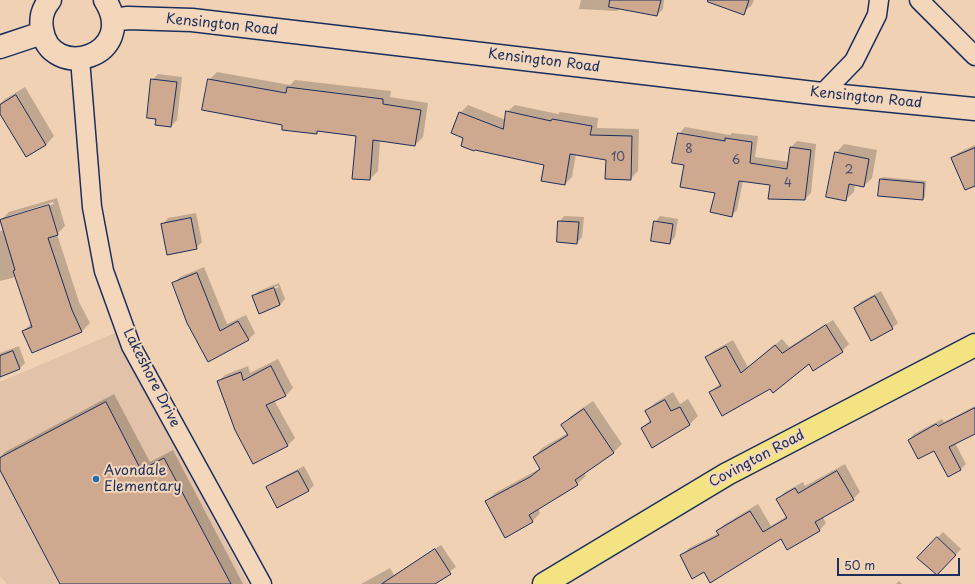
<!DOCTYPE html>
<style>
body{margin:0}
#map{position:relative;width:975px;height:584px;overflow:hidden;background:#f1d1b4;font-family:"Playpen Sans",sans-serif}
canvas{display:block}
.scale{position:absolute;left:837px;top:558px;width:123px;height:18px;box-sizing:border-box;border:2px solid #1b2f5e;border-top:0;padding-left:5px;font-size:12px;line-height:14px;white-space:nowrap;color:#1b2f5e;-webkit-text-stroke:3px #f4d7bb;paint-order:stroke}
</style>
<div id="map">
<canvas width="975" height="584"></canvas>
<div class="scale">50 m</div>
</div>
<script>
const ctx = document.querySelector('canvas').getContext('2d');
ctx.lineJoin = 'round';
function fillPath(path, color) {
  ctx.fillStyle = color;
  ctx.fill(path, 'evenodd');
}
function trace(path, color, width, dash) {
  ctx.strokeStyle = color;
  ctx.lineWidth = width;
  ctx.lineCap = dash ? 'butt' : 'round';
  ctx.setLineDash(dash || []);
  ctx.stroke(path);
}
function write(font, color, halo, rows, align = 'center') {
  ctx.font = font + ' "Playpen Sans",sans-serif';
  ctx.lineWidth = 4;
  ctx.setLineDash([]);
  ctx.textBaseline = 'middle';
  ctx.strokeStyle = halo;
  ctx.fillStyle = color;
  for (const [text, x, y, turn = 0] of rows) {
    ctx.save();
    ctx.translate(x, y);
    ctx.rotate((+turn || 0) * Math.PI / 180);
    ctx.textAlign = isNaN(turn) ? turn : align;
    if (halo) ctx.strokeText(text, 0, 0);
    ctx.fillText(text, 0, 0);
    ctx.restore();
  }
}
const built = new Path2D(`
 M115,333l133,251h-241l-7,-8v-194z`);
const shadow = new Path2D(`
 M581,0h83l-1,9 -6,6 -36,-7 -4,3 -38,-2z
 M728,0h26l-2,5 -9,8z
 M217,72l73,13 5,-5 96,11 -1,6 38,6 -5,34 -8,8 -35,-5 -2,31 -8,8 -13,-43 -39,-5 -2,1 -33,-8 -74,-44z
 M158,74l24,3 -5,43 -6,6 -19,-46z
 M25,87l29,49 -8,9 -19,11 -27,-44v-8l5,-5z
 M468,105l38,15 1,-8 8,-7 43,9 2,-2 38,6 -1,10 42,1 -1,42 -8,8 -23,-20 -31,-5 -4,23 -7,7 -20,-20 -80,-26 -5,-25z
 M685,127l45,8 2,-2 26,3 -3,21 34,5 2,-15 6,-6 19,3 -5,49 -6,6 -34,-15 -28,-3 -6,29 -6,6 -15,-24 -31,-28 -6,-30z
 M844,144l33,6 -5,28 -8,8 -9,-2 -1,8 -9,8 -9,-47z
 M975,145v40l-23,-27 6,-5z
 M883,177l43,4 -1,16 -3,2 -41,-20z
 M57,198l8,28 -8,8 22,68 11,21 -8,8 -50,21 -9,-21 9,-8 -16,-46 -16,4v-50l4,-1 -3,-10 8,-8zM53,202l1,2 -45,14v-2z
 M196,213l6,29 -6,6 -33,-24 5,-6z
 M564,216l20,1 -2,20 -5,6 -18,-21z
 M660,216l18,3 -3,18 -5,6 -15,-21z
 M204,267l23,57 19,-9 9,18 -7,7 -40,20 -35,-76 7,-7z
 M279,283l6,16 -5,6 -27,-9 6,-5zM278,286l1,1 -20,8v-2z
 M881,291l17,32 -6,5 -37,-20 5,-6z
 M833,320l16,24 -7,7 -33,11 -39,26 -60,4 11,-9 -15,-25 7,-7 20,-11 15,27 34,-28 7,8z
 M19,346l6,17 -6,6 -19,3v-19z
 M278,359l15,29 -7,7 -12,5 21,38 -7,7 -34,18 -36,-81 7,-7 23,-9 2,7z
 M673,392l7,12 8,-5 10,17 -8,8 -48,4 9,-9 -5,-8 9,-8z
 M114,394l36,68 23,-12 70,134h-182l-61,-117v-10l5,-5z
 M593,401l29,43 -8,8 -30,21 2,3 -9,8 -39,24 2,5 -8,9 -46,-20 9,-9 46,-25 -7,-11 8,-9 26,-15 -5,-8 8,-9z
 M975,406v27l-20,10 11,21 -6,6 -26,-20 -25,-10 5,-6 28,-15 2,3z
 M845,464l15,28 -7,7 -31,17 4,7 -7,8 -37,7 -77,33 -24,-15 8,-8 30,-15 -2,-2 8,-7 33,-20 13,22 16,-10 -9,-17 7,-7 18,-10 2,4z
 M304,466l10,19 -6,6 -40,-4 5,-5z
 M943,532l18,17 -19,20 -5,-31z
 M441,545l15,22 -23,17h-72l29,-16 4,7z
 M899,581l3,3h-6z`);
const building = new Path2D(`
 M610,0h51l-4,16 -48,-9z
 M708,0h41l-5,15 -36,-13z
 M151,79l26,3 -6,45 -16,-2 1,-6 -9,-1z
 M208,79l78,14 1,-6 96,12v5l38,6 -6,36 -42,-6 -3,40 -18,-1 4,-43 -39,-5v3l-35,-4v-5l-80,-15z
 M16,95l30,50 -20,12 -26,-43v-9z
 M506,111l45,10 1,-2 40,7 -2,9 42,1 -1,44 -26,-1 1,-19 -36,-6 -5,31 -24,-4 3,-16 -69,-15 -1,1 -13,-5 2,-8 -12,-5 8,-21 44,17z
 M678,133l47,8v-3l27,4 -2,21 37,6 3,-22 21,3 -6,50 -37,-1 2,-14 -31,-4 -7,36 -22,-5 5,-19 -35,-6 4,-22 -12,-2z
 M975,148v38l-10,4 -14,-32z
 M835,152l34,7 -5,28 -15,-3 -3,17 -20,-4z
 M880,179l44,4 -1,17 -45,-4z
 M49,205l9,30 -10,3 24,72 10,22 -50,21 -10,-22 10,-4 -19,-56 2,-1 -15,-50z
 M191,218l6,31 -30,6 -6,-31z
 M558,221l21,1 -2,22 -20,-2z
 M654,221l19,3 -3,20 -19,-3z
 M197,273l23,58 18,-10 11,19 -41,22 -21,-39 -15,-40z
 M274,288l6,17 -21,9 -7,-18z
 M875,296l18,33 -22,12 -17,-33z
 M826,325l17,27 -30,19 -4,-7 -36,29 -3,-4 -48,27 -13,-24 12,-6 -16,-29 21,-11 15,27 34,-28 7,8z
 M13,351l7,18 -20,8v-21z
 M271,366l15,30 -20,9 22,41 -35,18 -18,-34 -18,-49 24,-9 2,8z
 M665,400l6,11 9,-4 10,18 -38,23 -11,-20 10,-6 -6,-11z
 M106,402l35,68 23,-12 67,126h-171l-60,-114v-12z
 M975,408v26l-26,13 12,23 -13,7 -14,-26 -16,8 -10,-19 28,-16 2,2z
 M584,409l30,44 -39,27 3,5 -49,30 4,7 -28,16 -20,-37 45,-24 10,-8 -7,-12 35,-22 -7,-10z
 M298,471l11,20 -32,17 -11,-21z
 M837,471l17,29 -39,22 5,9 -33,19 -6,-11 -71,44 -6,-11 -12,7 -12,-24 39,-20 -3,-4 34,-20 13,21 24,-14 -11,-19 19,-11 3,5z
 M937,537l19,18 -19,20 -20,-17z
 M435,549l16,25 -16,10h-53z`);
const minor = new Path2D(`
 M919,0l56,56
 M80,59l12,148 12,64 27,75 131,238
 M822,94l32,-33 23,-46 2,-15`);
const tertiary = new Path2D(`
 M50,0c-7,8 -10,18 -8,29 8,54 98,27 63,-29
 M113,20l15,-2 64,2 630,74 153,15
 M0,47l42,-14`);
const primary = new Path2D(`
 M544,584l183,-110 248,-129`);
const markers = [
 [96,479,4,"#1f6fb2"]
];
const numberNames = [
 ["8",689,150],
 ["10",618,158],
 ["6",736,161],
 ["2",849,171],
 ["4",788,184]
];
const streetNames = [
 ["Kensington Road",222,25,6],
 ["Kensington Road",544,61,7],
 ["Kensington Road",866,98,6],
 ["Lakeshore Drive",151,378,63],
 ["Covington Road",757,459,-28]
];
const poiNames = [
 ["Avondale",104,471],
 ["Elementary",104,487]
];
fillPath(built, '#e2c2a8');
fillPath(shadow, '#0003');
fillPath(building, '#cea88f');
trace(building, '#1b2f5e', 1);
trace(minor, '#1b2f5e', 21);
trace(tertiary, '#1b2f5e', 25);
trace(primary, '#1b2f5e', 25);
trace(minor, '#f4d7bb', 18);
trace(tertiary, '#f4d7bb', 22);
trace(primary, '#f4e382', 22);
for (const [x, y, r, color] of markers) {
  const dot = new Path2D();
  dot.arc(x, y, r, 0, 2 * Math.PI);
  ctx.fillStyle = color;
  ctx.fill(dot);
  trace(dot, '#f4d7bb', 1.5);
}
write('12px', '#484d6a', null, numberNames);
write('14px', '#1b2f5e', '#f4d7bb', streetNames);
write('14px', '#1b2f5e', '#f4d7bb', poiNames, 'left');
</script>
